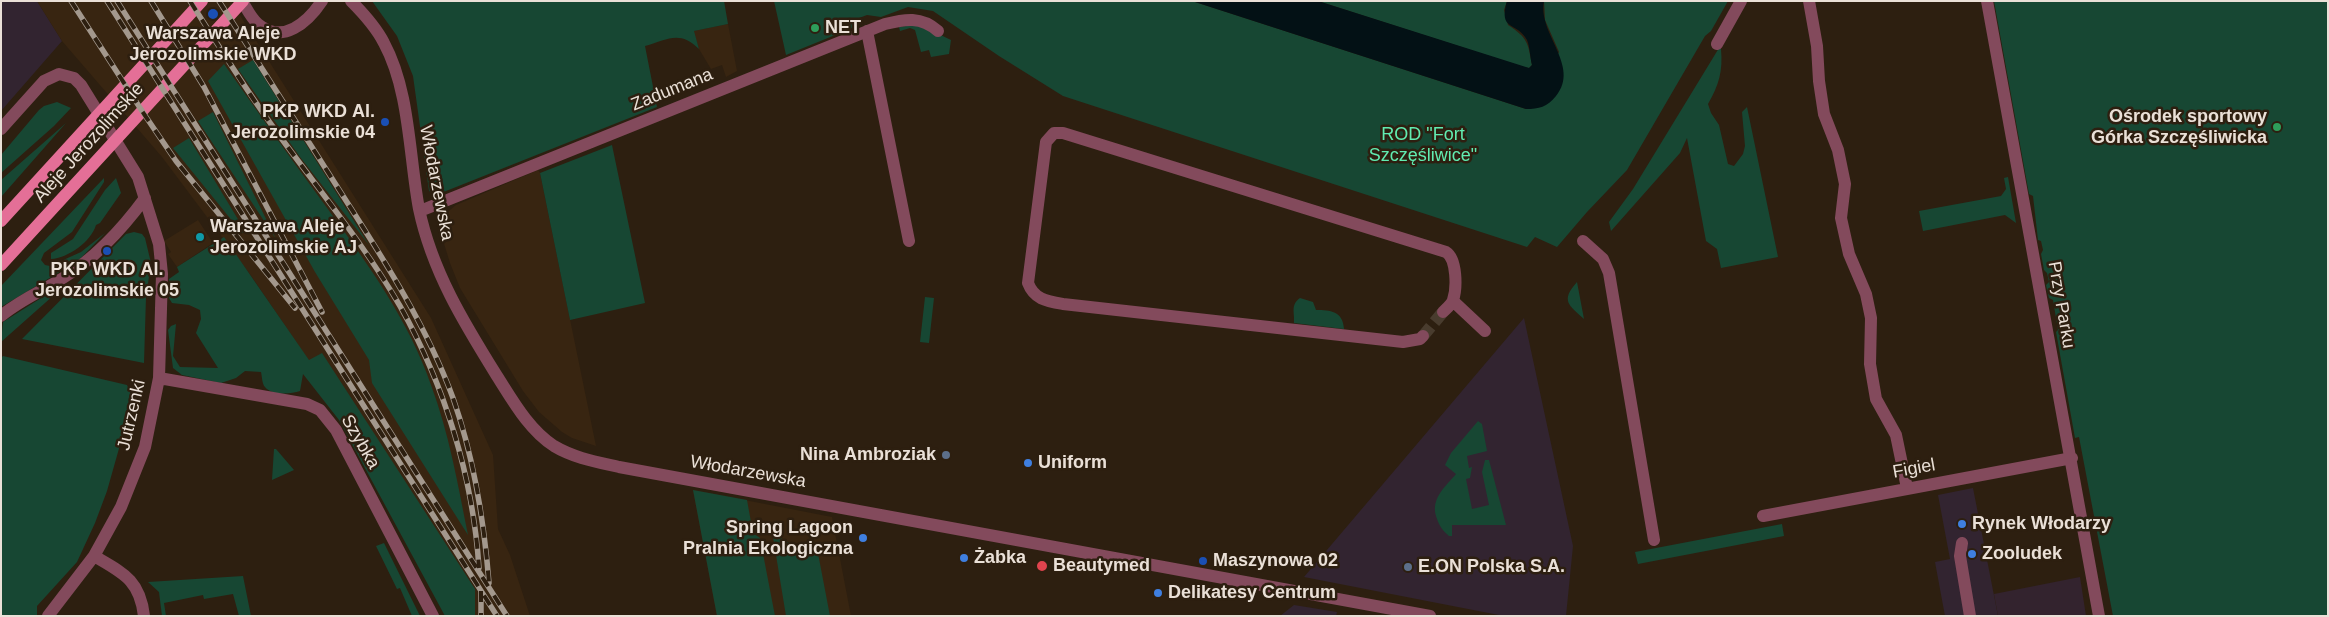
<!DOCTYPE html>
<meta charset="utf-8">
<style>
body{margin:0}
#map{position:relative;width:2329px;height:617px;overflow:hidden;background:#2d1f10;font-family:Arial,sans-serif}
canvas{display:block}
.frame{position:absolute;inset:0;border:2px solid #eae0d7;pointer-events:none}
</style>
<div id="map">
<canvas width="2329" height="617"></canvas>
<div class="frame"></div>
</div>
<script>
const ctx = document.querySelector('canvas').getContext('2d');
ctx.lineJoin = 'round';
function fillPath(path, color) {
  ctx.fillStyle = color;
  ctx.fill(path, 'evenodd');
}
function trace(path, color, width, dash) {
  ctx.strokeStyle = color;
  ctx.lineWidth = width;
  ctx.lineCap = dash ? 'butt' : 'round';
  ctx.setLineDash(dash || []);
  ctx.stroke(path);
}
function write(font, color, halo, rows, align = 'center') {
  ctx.font = font + ' Arial,sans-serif';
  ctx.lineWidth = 5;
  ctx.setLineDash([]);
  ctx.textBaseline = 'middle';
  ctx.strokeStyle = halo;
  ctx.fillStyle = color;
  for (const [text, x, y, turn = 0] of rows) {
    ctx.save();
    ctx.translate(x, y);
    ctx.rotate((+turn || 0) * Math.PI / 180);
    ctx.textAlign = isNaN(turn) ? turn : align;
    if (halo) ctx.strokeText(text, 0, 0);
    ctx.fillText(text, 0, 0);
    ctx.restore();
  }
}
const commercial = new Path2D(`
 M1,1h36l25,40 -61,70z
 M1524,318l49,228 -7,70h-62l-200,-39z
 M1973,488l25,128h-53l-10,-54 15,-3 -12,-64z
 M1294,605l43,7 -1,4h-56z`);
const built = new Path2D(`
 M37,1h194l200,317 62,137 5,74 12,26 20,61h-60l-161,-255 -57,-84 -90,-120 -100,-116z
 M728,24l9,47 -11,6 -4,-12 -11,4 -12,-20 -6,-18z
 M538,170l2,3 56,273 -24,-8 -10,-6 -23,-20 -16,-21 -63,-103 -10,-25 -13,-42 19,-16z
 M198,220l15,23 -36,24 -9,-13 3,-2 -7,-11z
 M693,490l139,27 19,99h-134z`);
const education = new Path2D(`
 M2080,577l6,39h-88l-4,-22z`);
const green = new Path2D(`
 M372,1h352l4,23 -34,7 5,18c-19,-19 -31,-10 -54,-3l12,61 -221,88 -7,-4 -16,-115 -16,-40z
 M774,1h418l334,108 33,-57 -14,-32 -1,-19h184l-17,30 -6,5 -78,134 -40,42 -30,35 -22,-10 -8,10 -464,-151 -64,-40 -66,-45 -25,-4 -27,10 -14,-2 -8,3 -3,7 -6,4 -64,26z
 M1318,1h189l-3,9 4,15c20,13 20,18 24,40l-3,3 -6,-1z
 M1994,1h334v615h-215l-34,-179 -4,1 -19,-106 2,-2 -5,-30 -4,-2 -3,-13 3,-3 -2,-9 -3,-3 -3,-16 2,-4 -2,-9 -3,-1 -5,-44 -4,-2z
 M914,25l10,2 27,13 -2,14 -18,3 -2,-7 -8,2 -6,-22 -5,-2 -10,3 -1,-4z
 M1719,48l2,1c2,22 -2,36 -13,55l3,9 8,12 9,39 6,2 9,-12 2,-8 -3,-34 5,-5 31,150 -57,11 -4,-19 -11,-8 -19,-103 -7,15 -69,78 -2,-9 24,-33z
 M253,60l116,185 -69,-88 -62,-88z
 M224,64c35,50 70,99 106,148 39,54 79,109 101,173 18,48 27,100 37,150l-96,-152 -3,-23 -54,-88 -107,-191z
 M57,102l14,6 -17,18 -53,47v-18l38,-45 5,-4z
 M213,112l63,127 -78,-118z
 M66,123l-65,74v-17z
 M189,138l56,93 -3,2 -69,-85z
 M612,145l33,158 -75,17 -30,-147z
 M2008,177l8,46 -11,-8 -82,16 -4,-20 82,-15 5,-7 -2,-11z
 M104,178v4l-32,50 -28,21 -3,7 4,5 5,1 31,-14 24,-19 -27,28 -77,46v-21z
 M116,178l5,15 -21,30 -4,2c-5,17 -28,33 -45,34v-6l22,-14 32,-49z
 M134,232l8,2 3,4 6,25 -5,34 -2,66 -122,-24 104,-105z
 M224,237l85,123 13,-7 153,236v27h-30l-106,-196 -36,-46 -3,17c-9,3 -28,5 -35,-4 -3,-3 -3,-11 -4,-15l-16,-1 -9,7 -15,5 -39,-8 -9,-7 -5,-38 3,-4 5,-2 -3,32 7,11 38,1 -22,-35 5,-14 -1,-9 -11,-5 -17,-2 -3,-5v-19l10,-7 -2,-5z
 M1577,282l7,37c-15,-14 -24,-18 -7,-37z
 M54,290v5l-53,47 2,-20z
 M925,297l9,1 -5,45 -9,-1z
 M1300,298l13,4 3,8c14,0 27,1 28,19l-50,-6c1,-10 -4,-18 6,-25z
 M3,356l124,29 6,14 -26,92 -12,32 -18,39 -40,44v10h-36v-258z
 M1478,421l4,3 5,27 -20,5 2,12 3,-1 -2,11 -4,1 6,30 17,-4 -7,-33 3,-12h4l17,65h-54v11h-3c-8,-7 -10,-11 -13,-20 -5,-18 9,-29 20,-42l-11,-9 6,-12z
 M274,449h2l18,21 -22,10z
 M693,490l54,10 6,33 7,5 15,78h-58z
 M1782,524l2,12 -146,28 -3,-12z
 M777,531l4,1 1,9 35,7 13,68h-44l-13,-79z
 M384,543l36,73h-8l-12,-28 -3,1 -21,-43z
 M243,576l8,40h-12l-6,-22 -29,5 -1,-4 -39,8 2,13h-4l-3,-24 -11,-10z`);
const water = new Path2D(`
 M1192,1h126l211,67 3,-3c-2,-8 -2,-18 -5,-25 -10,-19 -29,-8 -20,-39h37c-7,32 37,65 12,95 -9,11 -17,13 -30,13z`);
const minorTunnel = new Path2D(`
 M1423,336l20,-24`);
const minor = new Path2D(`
 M242,1c5,8 9,17 16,23 25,21 50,-2 64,-23
 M351,1c13,13 25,26 33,42 26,48 25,113 35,166 13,62 45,114 78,167 16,25 32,54 57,70 20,12 43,16 65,21l811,149
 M1809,1l8,45 2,35 5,33 14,36 7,34 -4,34 8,36 17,40 5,24 -1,46 6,35 20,36 11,53
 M1987,1l112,615
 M867,31l42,210
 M1717,44l24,-43
 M1,129l43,-48 15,-7 15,4 7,7 57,92 21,67 3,30 -3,104 -14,69 -24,60 -27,49 -46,60
 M420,211l465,-187c20,-5 36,-8 53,7
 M1583,241l20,18 6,14 45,267
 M1453,301l32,30
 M1,316c19,-16 41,-25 62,-38 32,-20 60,-50 82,-80
 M1423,336l-3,3 -17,3 -340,-38c-17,-3 -29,-5 -35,-21l18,-141 8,-9h9l383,119c11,7 11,36 7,48 -1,4 -7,9 -10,12
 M159,378l148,26 13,6 16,20 97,186
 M1763,516l309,-58
 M1962,543l-2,13 10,60
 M94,556c29,17 46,24 50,60`);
const major = new Path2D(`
 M1,221l201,-220
 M1,265l242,-264`);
const rail = new Path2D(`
 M71,1l73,113 32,47 119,147
 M107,1l390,615
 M117,1l390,615
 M151,1l53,86 118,225
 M190,1c28,44 55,88 86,130 42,58 88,113 124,175 45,80 73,171 79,262
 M219,1c42,66 84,132 126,198 41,64 82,128 108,199 21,60 31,122 36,185
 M481,591v25`);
const markers = [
 [213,14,6,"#1a4fb4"],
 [815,28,5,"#2e9e5b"],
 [385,122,5,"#1a4fb4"],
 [2277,127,5,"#2e9e5b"],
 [200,237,5,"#0f9aa8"],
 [107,251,5,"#1a4fb4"],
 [946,455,5,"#5c6f8a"],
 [1028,463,5,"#3f7fe0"],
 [1962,524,5,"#3f7fe0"],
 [863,538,5,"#3f7fe0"],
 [1972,554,5,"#3f7fe0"],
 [964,558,5,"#3f7fe0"],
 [1203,561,5,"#1a4fb4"],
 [1042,566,6,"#e0444e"],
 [1408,567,5,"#5c6f8a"],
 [1158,593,5,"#3f7fe0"]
];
const poiNames = [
 ["NET",825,28],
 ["Warszawa Aleje",213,34,"center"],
 ["Jerozolimskie WKD",213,55,"center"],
 ["PKP WKD Al.",375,112,"right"],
 ["Jerozolimskie 04",375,133,"right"],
 ["Ośrodek sportowy",2267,117,"right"],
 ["Górka Szczęśliwicka",2267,138,"right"],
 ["Warszawa Aleje",210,227],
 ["Jerozolimskie AJ",210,248],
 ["PKP WKD Al.",107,270,"center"],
 ["Jerozolimskie 05",107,291,"center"],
 ["Nina Ambroziak",936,455,"right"],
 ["Uniform",1038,463],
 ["Rynek Włodarzy",1972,524],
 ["Spring Lagoon",853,528,"right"],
 ["Pralnia Ekologiczna",853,549,"right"],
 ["Zooludek",1982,554],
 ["Żabka",974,558],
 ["Maszynowa 02",1213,561],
 ["Beautymed",1053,566],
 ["E.ON Polska S.A.",1418,567],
 ["Delikatesy Centrum",1168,593]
];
const streetNames = [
 ["Zadumana",672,90,-22],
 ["Aleje Jerozolimskie",89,143,-48],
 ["Włodarzewska",436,183,79],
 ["Przy Parku",2061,305,80],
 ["Jutrzenki",132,415,-77],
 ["Szybka",360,442,60],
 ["Figiel",1914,469,-10],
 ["Włodarzewska",748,472,10]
];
const parkNames = [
 ["ROD \"Fort",1423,135],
 ["Szczęśliwice\"",1423,156]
];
fillPath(commercial, '#322430');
fillPath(built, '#382511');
fillPath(education, '#33232e');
fillPath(green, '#174733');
fillPath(water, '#031115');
trace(minorTunnel, '#493c2e', 12, [12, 6]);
trace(minor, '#834a5c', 12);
trace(major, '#e46f97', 12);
trace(rail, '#a3988d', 5.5);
trace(rail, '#2d1f10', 4, [11]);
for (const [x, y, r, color] of markers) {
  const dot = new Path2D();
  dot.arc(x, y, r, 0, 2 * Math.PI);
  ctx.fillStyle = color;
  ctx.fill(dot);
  trace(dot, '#2d1f10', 2);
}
write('bold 18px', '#eae0d7', '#2d1f10', poiNames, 'left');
write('18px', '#eae0d7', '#2d1f10', streetNames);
write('18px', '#61ecb1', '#2d1f10', parkNames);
</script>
